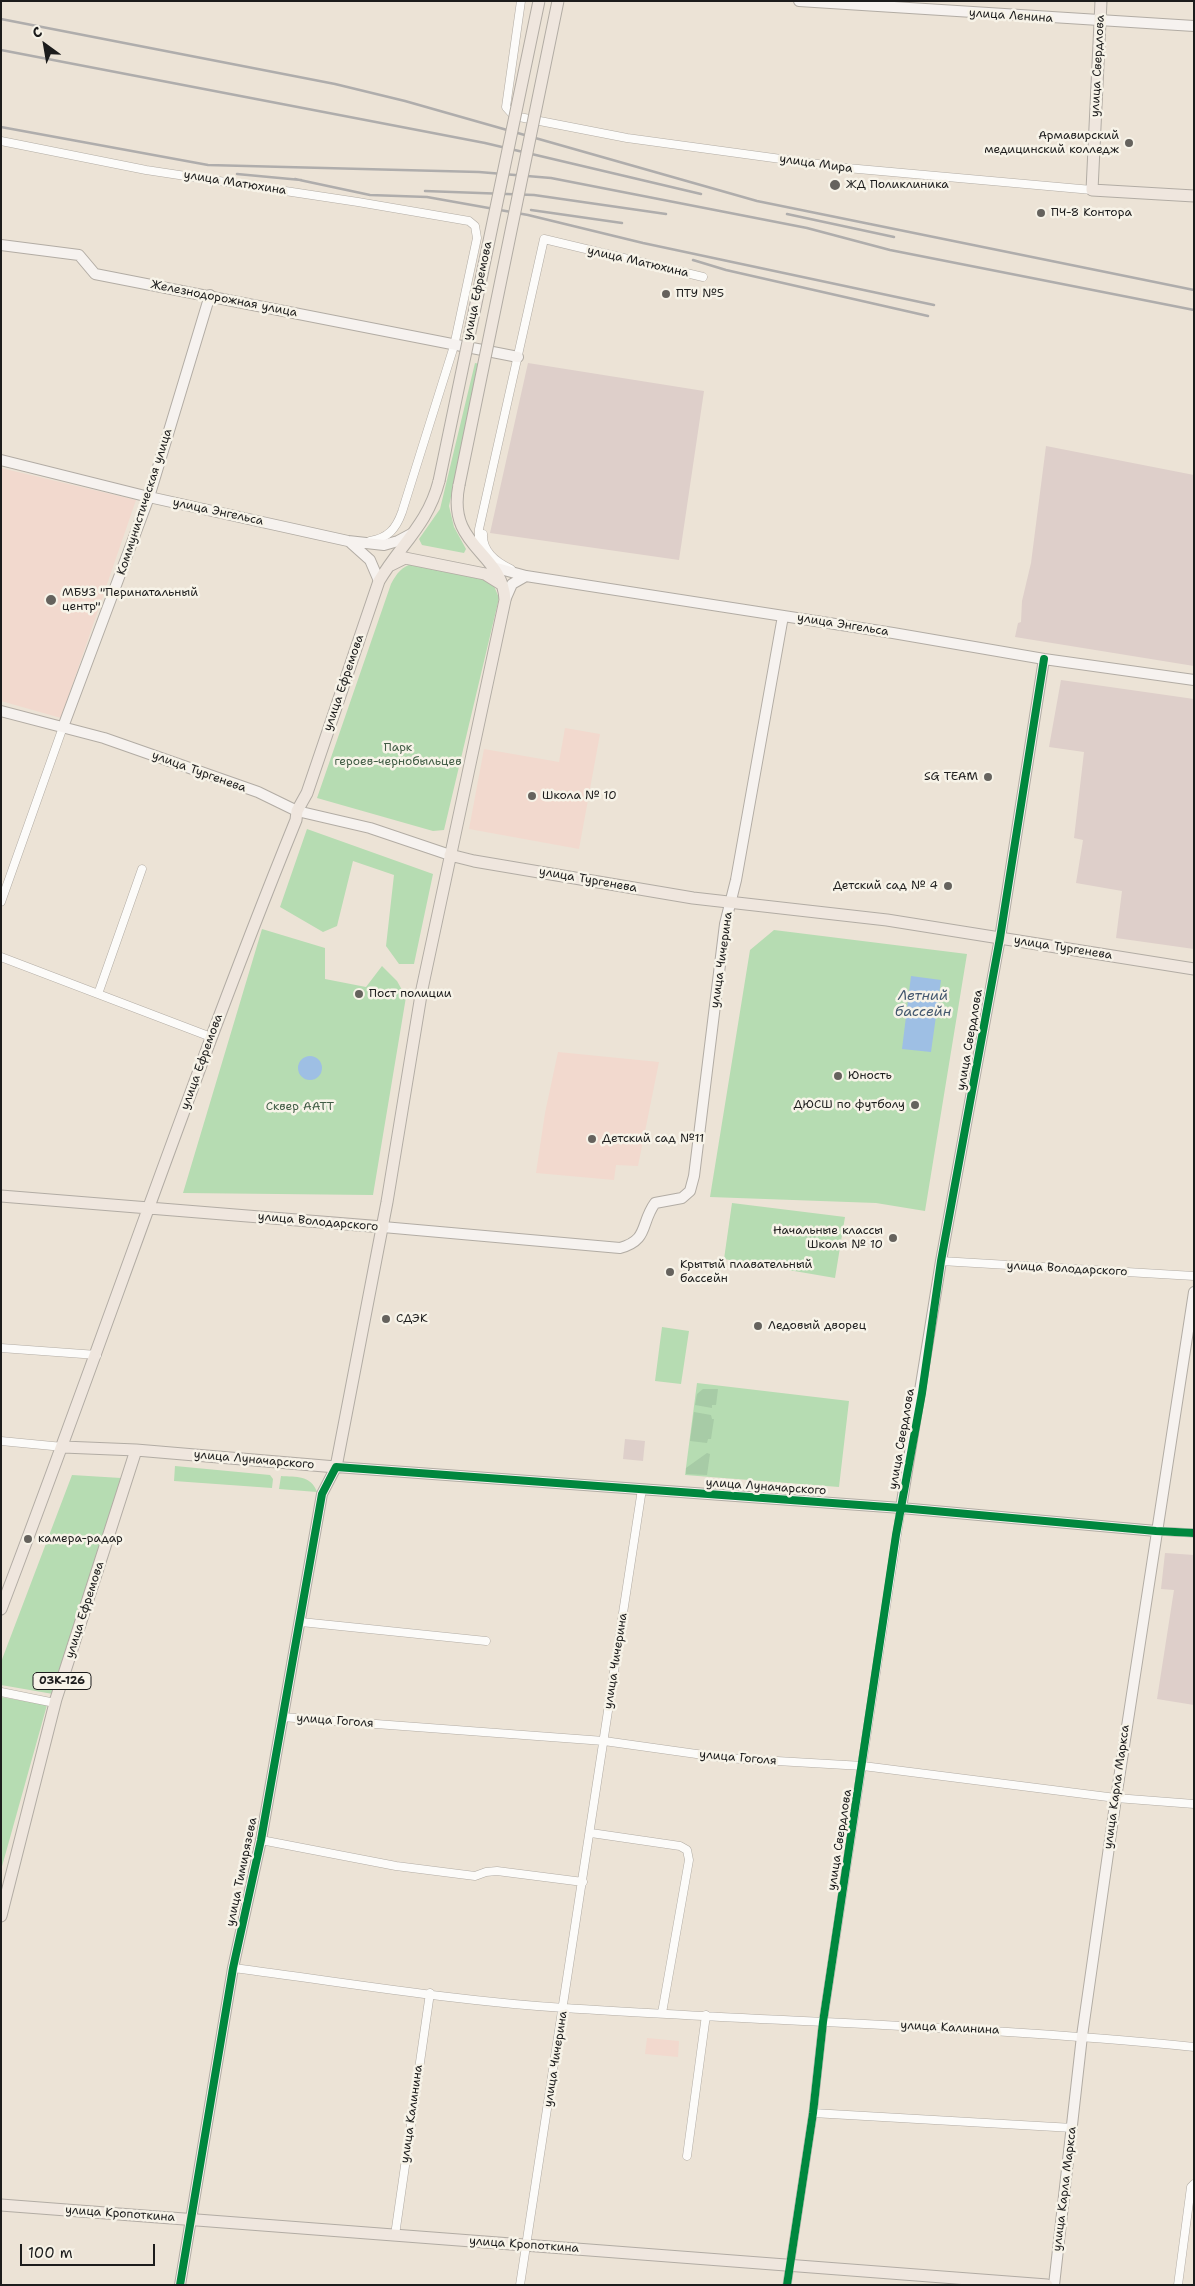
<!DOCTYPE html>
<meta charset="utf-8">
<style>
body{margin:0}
#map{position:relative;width:1195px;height:2286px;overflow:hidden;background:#ece3d6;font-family:"Shantell Sans",sans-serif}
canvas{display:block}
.frame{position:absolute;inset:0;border:2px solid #1c1c1c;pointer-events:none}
.north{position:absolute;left:20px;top:20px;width:50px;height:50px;-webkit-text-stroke:4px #f7f3e8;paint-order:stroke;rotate:328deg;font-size:14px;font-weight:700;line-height:20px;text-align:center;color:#1c1c1c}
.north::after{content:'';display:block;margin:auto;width:18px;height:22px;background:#1c1c1c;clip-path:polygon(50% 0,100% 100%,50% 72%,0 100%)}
.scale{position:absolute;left:20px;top:2244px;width:135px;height:22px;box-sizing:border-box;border:2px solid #1c1c1c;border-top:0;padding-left:6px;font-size:15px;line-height:18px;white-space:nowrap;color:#1c1c1c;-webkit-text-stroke:4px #f7f3e8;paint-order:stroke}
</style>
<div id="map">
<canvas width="1195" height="2286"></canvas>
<div class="frame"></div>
<div class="north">С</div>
<div class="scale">100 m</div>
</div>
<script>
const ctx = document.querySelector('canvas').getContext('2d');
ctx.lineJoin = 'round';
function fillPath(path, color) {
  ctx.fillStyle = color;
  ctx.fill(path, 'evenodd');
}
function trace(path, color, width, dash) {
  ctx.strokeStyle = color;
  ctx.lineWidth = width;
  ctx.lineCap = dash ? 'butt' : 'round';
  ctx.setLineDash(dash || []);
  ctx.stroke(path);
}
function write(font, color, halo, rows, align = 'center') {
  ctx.font = font + ' "Shantell Sans",sans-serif';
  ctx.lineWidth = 5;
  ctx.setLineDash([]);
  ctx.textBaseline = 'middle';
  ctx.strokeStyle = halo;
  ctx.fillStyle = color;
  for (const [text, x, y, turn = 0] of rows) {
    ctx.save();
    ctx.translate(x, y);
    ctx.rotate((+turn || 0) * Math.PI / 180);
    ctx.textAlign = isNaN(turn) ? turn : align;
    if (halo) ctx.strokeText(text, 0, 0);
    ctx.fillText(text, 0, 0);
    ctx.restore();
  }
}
const built = new Path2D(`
 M1,468l135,32 -75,218 -60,-17z
 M565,728l35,6 -21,115 -110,-20 15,-80 75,13z
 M558,1052l101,10 -21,104 -22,-1 -2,15 -78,-7 9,-60z
 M647,2038l32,3 -1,16 -33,-3z`);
const industrial = new Path2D(`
 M528,363l176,28 -25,169 -189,-27z
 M1046,446l148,29v191l-179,-29 3,-14 3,-1 1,-21 9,-38z
 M1061,680l133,19v250l-78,-11 6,-47 -46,-8 7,-43 -9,-2 10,-86 -35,-5z
 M625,1439l20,2 -2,20 -20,-2z
 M1165,1553l29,2v150l-37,-6 17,-109 -13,-1z`);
const green = new Path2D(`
 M475,363l5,1 -31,142 5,21 12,22 -2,4 -42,-8 -3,-6 21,-30z
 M414,563l78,18 7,17 -55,232 -11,1 -116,-33 74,-214c6,-11 10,-17 23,-21z
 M307,829l126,45 -19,90h-15l-13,-18 8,-71 -41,-14 -16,65 -14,6 -43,-25z
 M262,929l63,19v31l41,8 16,-21 15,15 9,16 -33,198 -190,-2z
 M774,930l193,24 -42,257 -49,-8 -166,-6 40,-247z
 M732,1203l113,14 -10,61 -111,-19z
 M662,1327l27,4 -8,53 -26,-3z
 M697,1383l152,18 -10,86 -154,-12z
 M175,1466l95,9 3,4 -1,9 -98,-7z
 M72,1475l49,3 -68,216 -52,-9v-23z
 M281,1476c15,1 30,-1 36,16l-38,-3z
 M1,1697l46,8 -46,165z`);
const forest = new Path2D(`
 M703,1389h15l-2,16h-4v3l-17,-3 2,-11z
 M694,1412l17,3 1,4h2l-3,20h-3l-1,4 -17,-2z
 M707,1453l3,1 -3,21 -21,-1v-6z`);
const water = new Path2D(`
 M911,976l30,4 -10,72 -29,-3z
 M298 1068a12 12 0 1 1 24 0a12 12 0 1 1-24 0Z`);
const street = new Path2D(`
 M521,1l-15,106 8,9 113,22 220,30 245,22
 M1,141l145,29 212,32 111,19 6,5 2,12 -23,108 -52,166c-6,17 -14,26 -32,29
 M483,534c-1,17 13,28 28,35
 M479,549v-20l65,-290 159,38
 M1,902l62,-175
 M1,957l210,80
 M98,994l44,-125
 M941,1261l253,15
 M1,1348l96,7
 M1,1441l62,6
 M1156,1531l38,2
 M301,1622l185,19
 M1,1692l54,11
 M282,1717l322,24 121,17 138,8 253,32 78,6
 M591,1833l89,13 7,4 2,10 -27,153
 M261,1840l135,26 79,10 11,-4 11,-1 86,11
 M233,1968c110,14 221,33 332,40 210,14 420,18 629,39
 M813,2113l260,15
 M687,2156l19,-141
 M395,2235l35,-242
 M520,2285l122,-796
 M787,2285l26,-172 10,-91 78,-514
 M1178,2285l13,-98 3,-3`);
const secondary = new Path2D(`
 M799,1l395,25
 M1,245l78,10 16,19 423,83
 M1,460l148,37 199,44 36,4 14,-4 15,-8
 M351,543l19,17 9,21
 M493,567l33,9 367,57 151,26 150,21
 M505,600l7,-16 14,-8
 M1,711l103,27 154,54 39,19 73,17 80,27
 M63,727l86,-230 61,-202
 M383,1227l237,21c29,-8 20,-24 35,-45l27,-5 8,-7 4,-15 31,-252 11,-44 47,-264
 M901,1508l40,-247 59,-323 44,-279
 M180,2285l53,-317 28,-128 61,-346 14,-27 565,41 255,23
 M1054,2285l28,-249 34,-238 78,-506`);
const primary = new Path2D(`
 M1101,1l-9,189 102,6
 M389,566l16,-8 80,16 16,10
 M450,855l24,6 219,37 194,22 307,49
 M1,1196l382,31
 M63,1447l73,3 200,17 51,-265 35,-213 83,-389c-2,-48 -59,-53 -46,-115
 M1,1609c100,-262 189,-528 295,-789l1,-9 10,-18 72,-212c22,-37 49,-57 60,-100
 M1,1916l55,-217 80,-249
 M1,2205l1046,80`);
const rail = new Path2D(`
 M1,19l334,65 70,17 352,100 437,89
 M1,50l484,93 216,51
 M1,127l207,38 271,7 72,6 256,50 83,22 304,60
 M237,174l64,6
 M295,179l75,16 57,2 101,18 115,28 291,62
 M425,191l109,4 132,19
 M531,210l91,13
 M787,214l107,23
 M693,260l33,10 202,46`);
const primaryBridge = new Path2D(`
 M439,481l100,-480
 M459,485l99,-484`);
const cycleway = new Path2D(`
 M180,2285l53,-317 28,-128 61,-346 14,-27 565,41 255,23 38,2
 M787,2285l26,-172 10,-91 73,-487 26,-142 19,-132 59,-323 44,-279`);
const markers = [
 [1129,143,5,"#65625d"],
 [835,185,6,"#65625d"],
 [1041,213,5,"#65625d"],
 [666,294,5,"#65625d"],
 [51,600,6,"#65625d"],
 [988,777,5,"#65625d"],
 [532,796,5,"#65625d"],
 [948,886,5,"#65625d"],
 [359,994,5,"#65625d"],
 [838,1076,5,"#65625d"],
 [915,1105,5,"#65625d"],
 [592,1139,5,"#65625d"],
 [893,1238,5,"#65625d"],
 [670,1272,5,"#65625d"],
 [386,1319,5,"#65625d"],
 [758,1326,5,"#65625d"],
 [28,1539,5,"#65625d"]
];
const shields = [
 [62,1681,58]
];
const shieldNames = [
 ["03К-126",62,1681]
];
const streetNames = [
 ["улица Ленина",1011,16,4],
 ["улица Свердлова",1098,66,-87],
 ["улица Мира",816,164,8],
 ["улица Матюхина",235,183,9],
 ["улица Матюхина",638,262,13],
 ["улица Ефремова",478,291,-78],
 ["Железнодорожная улица",224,299,11],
 ["Коммунистическая улица",145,502,-72],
 ["улица Энгельса",218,512,12],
 ["улица Энгельса",843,625,9],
 ["улица Ефремова",344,683,-71],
 ["улица Тургенева",199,772,20],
 ["улица Тургенева",588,880,10],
 ["улица Тургенева",1063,948,9],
 ["улица Чичерина",722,960,-82],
 ["улица Свердлова",970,1040,-80],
 ["улица Ефремова",202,1062,-70],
 ["улица Володарского",318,1222,5],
 ["улица Володарского",1067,1269,3],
 ["улица Свердлова",902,1439,-80],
 ["улица Луначарского",254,1460,5],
 ["улица Луначарского",766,1487,4],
 ["улица Ефремова",85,1610,-72],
 ["улица Чичерина",616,1661,-81],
 ["улица Гоголя",335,1721,4],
 ["улица Гоголя",738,1758,5],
 ["улица Карла Маркса",1117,1787,-82],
 ["улица Свердлова",840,1840,-81],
 ["улица Тимирязева",242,1872,-78],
 ["улица Калинина",950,2028,3],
 ["улица Чичерина",556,2059,-81],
 ["улица Калинина",412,2114,-82],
 ["улица Карла Маркса",1065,2189,-83],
 ["улица Кропоткина",120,2214,4],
 ["улица Кропоткина",524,2245,4]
];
const poiNames = [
 ["Армавирский",1119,136,"right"],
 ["медицинский колледж",1119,150,"right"],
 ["ЖД Поликлиника",846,185],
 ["ПЧ-8 Контора",1051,213],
 ["ПТУ №5",676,294],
 ["МБУЗ \"Перинатальный",62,593],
 ["центр\"",62,607],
 ["SG TEAM",978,777,"right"],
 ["Школа № 10",542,796],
 ["Детский сад № 4",938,886,"right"],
 ["Пост полиции",369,994],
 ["Юность",848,1076],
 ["ДЮСШ по футболу",905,1105,"right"],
 ["Детский сад №11",602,1139],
 ["Начальные классы",883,1231,"right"],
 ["Школы № 10",883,1245,"right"],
 ["Крытый плавательный",680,1265],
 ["бассейн",680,1279],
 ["СДЭК",396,1319],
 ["Ледовый дворец",768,1326],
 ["камера-радар",38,1539]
];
const parkNames = [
 ["Парк",398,748],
 ["героев-чернобыльцев",398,762],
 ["Сквер ААТТ",300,1107]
];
const waterNames = [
 ["Летний",923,996],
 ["бассейн",923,1012]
];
fillPath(built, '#f2d9ce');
fillPath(industrial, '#decfca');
fillPath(green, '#b6dcb2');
fillPath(forest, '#a7cba6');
fillPath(water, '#9ebfe4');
trace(street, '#b2aca4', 9);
trace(secondary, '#b2aca4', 12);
trace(primary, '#b2aca4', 13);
trace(street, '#fcfbf9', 8);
trace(secondary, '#f6f2ef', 10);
trace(primary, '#efe6de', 11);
trace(rail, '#afadac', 2.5);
trace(primaryBridge, '#b2aca4', 13, []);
trace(primaryBridge, '#efe6de', 11);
trace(cycleway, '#00873e', 8);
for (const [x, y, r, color] of markers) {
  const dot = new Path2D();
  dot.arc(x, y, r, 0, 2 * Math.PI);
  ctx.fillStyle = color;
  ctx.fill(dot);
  trace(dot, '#f7f3e8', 2);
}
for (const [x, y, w] of shields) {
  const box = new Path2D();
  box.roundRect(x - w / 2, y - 8.5, w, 17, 4);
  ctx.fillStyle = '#f7f3e8';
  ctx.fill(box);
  trace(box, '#1c1c1c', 1);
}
write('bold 11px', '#1c1c1c', null, shieldNames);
write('12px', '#1c1c1c', '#f7f3e8', streetNames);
write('12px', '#1c1c1c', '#f7f3e8', poiNames, 'left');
write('12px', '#425d46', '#f7f3e8', parkNames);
write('italic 14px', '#43576e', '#f7f3e8', waterNames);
</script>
